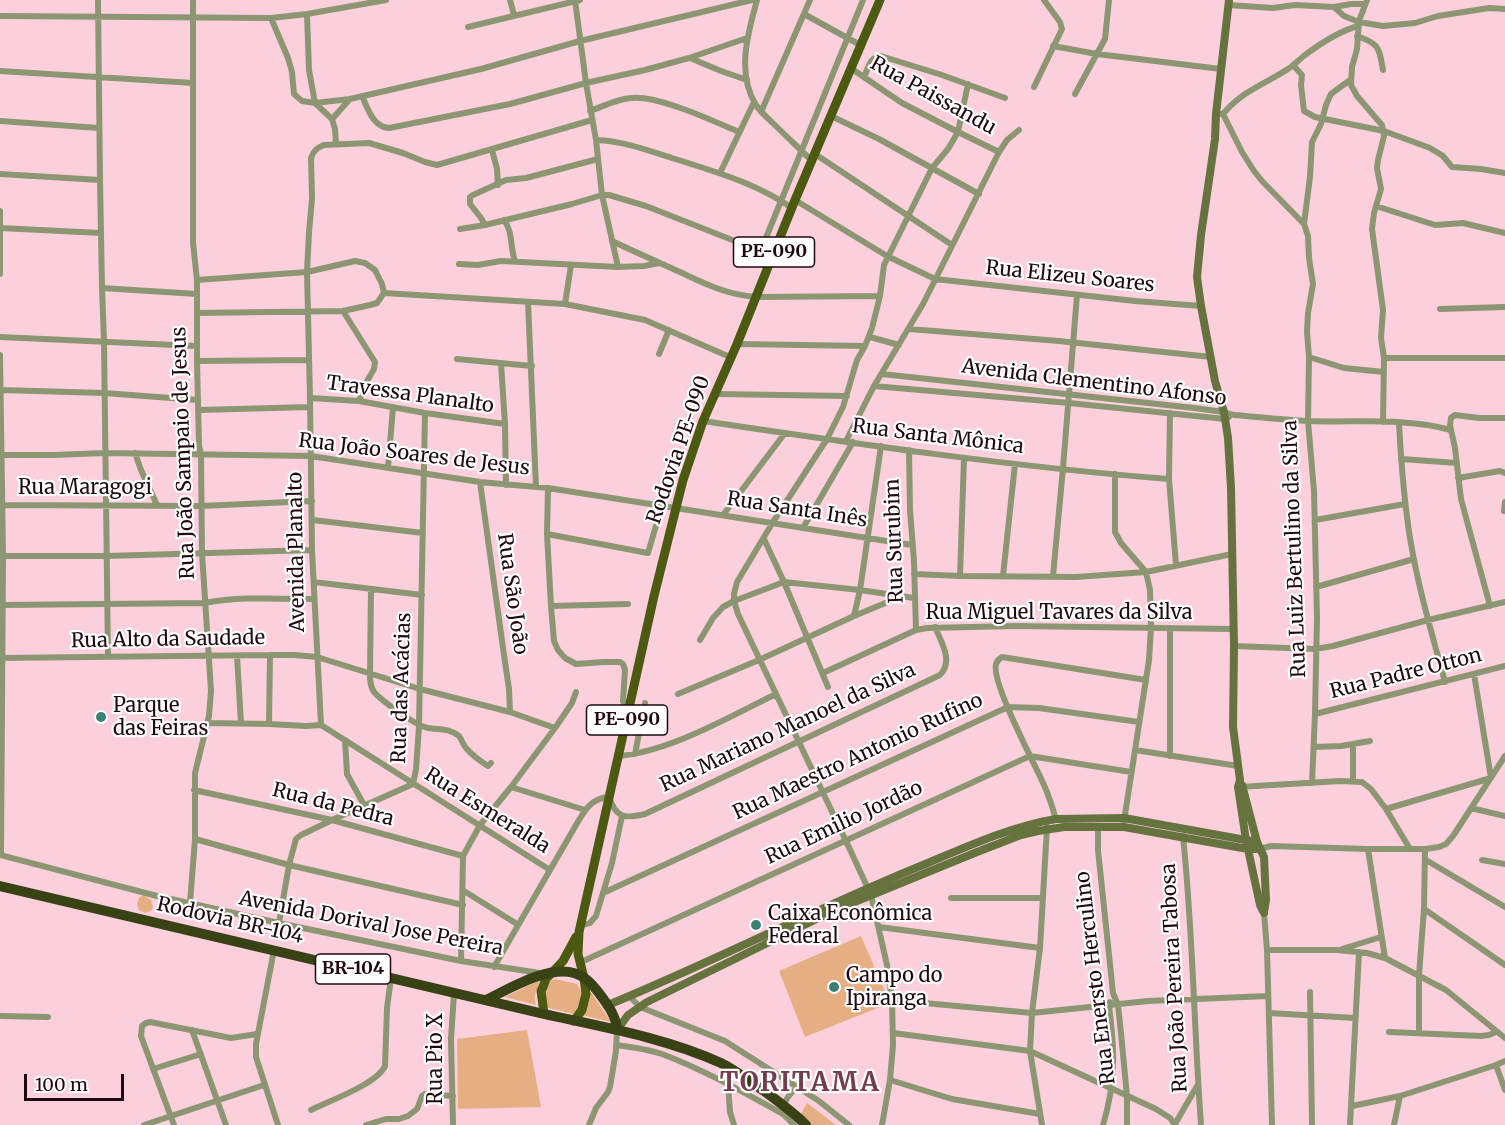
<!DOCTYPE html>
<meta charset="utf-8">
<style>
body{margin:0}
#map{position:relative;width:1505px;height:1125px;overflow:hidden;background:#fbd0dc;font-family:Merriweather,serif}
canvas{display:block}
.scale{position:absolute;left:24px;top:1074px;width:100px;height:27px;box-sizing:border-box;border:3px solid #200811;border-top:0;padding-left:8px;font-size:18px;line-height:21px;white-space:nowrap;color:#200811;-webkit-text-stroke:4px #fefefe;paint-order:stroke}
</style>
<div id="map">
<canvas width="1505" height="1125"></canvas>
<div class="scale">100 m</div>
</div>
<script>
const ctx = document.querySelector('canvas').getContext('2d');
ctx.lineJoin = 'round';
function fillPath(path, color) {
  ctx.fillStyle = color;
  ctx.fill(path, 'evenodd');
}
function trace(path, color, width, dash) {
  ctx.strokeStyle = color;
  ctx.lineWidth = width;
  ctx.lineCap = dash ? 'butt' : 'round';
  ctx.setLineDash(dash || []);
  ctx.stroke(path);
}
function write(font, color, halo, rows, align = 'center') {
  ctx.font = font + ' Merriweather,serif';
  ctx.lineWidth = 4.5;
  ctx.setLineDash([]);
  ctx.textBaseline = 'middle';
  ctx.strokeStyle = halo;
  ctx.fillStyle = color;
  for (const [text, x, y, turn = 0] of rows) {
    ctx.save();
    ctx.translate(x, y);
    ctx.rotate((+turn || 0) * Math.PI / 180);
    ctx.textAlign = isNaN(turn) ? turn : align;
    if (halo) ctx.strokeText(text, 0, 0);
    ctx.fillText(text, 0, 0);
    ctx.restore();
  }
}
const green = new Path2D(`
 M143,895l8,5 2,7 -2,4 -6,2 -6,-3 -2,-6 2,-6z
 M861,936l29,67 -85,34 -26,-66z
 M544,978c-7,11 -11,13 -8,27l-31,-8z
 M555,979l22,5 5,9 -3,18 -5,3 -30,-7c1,-12 -1,-23 11,-28z
 M588,988l23,34 -29,-7z
 M527,1030l14,77 -83,2 -1,-70z
 M807,1103l29,22h-25l-10,-11z`);
const street = new Path2D(`
 M98,0l2,180 2,108 2,53 4,316
 M510,0l4,15
 M575,0l11,83 10,57 6,55 16,72
 M757,0c-9,33 -21,73 -1,105 6,9 15,16 22,23 11,11 23,22 34,33
 M1367,0l-8,21 -2,28 -5,18 -1,18 6,11 25,29 2,11 -6,24 -1,8 4,21 -7,24 -2,16 11,81 -2,28 3,20 -1,64
 M1228,5l45,3 22,-3 39,2 17,-3h14
 M1334,7l10,9 15,6 24,4 32,-3 23,-7 51,-8 16,1
 M307,14l2,56 6,33 17,16 3,10 1,15
 M804,14l58,32
 M0,16l271,2 36,-4 79,-14
 M271,18l17,40 4,14 2,22 8,7 13,2 35,-4 131,-30 99,-28 172,-41
 M468,27l112,-27
 M1357,36c23,8 22,12 26,34
 M1053,46l44,8 124,15
 M690,58l31,13 26,9
 M1293,65l9,10 -1,10 3,26 11,6 69,14 46,17 13,8 9,11 29,2 24,4
 M852,69l50,34 56,29 41,20
 M0,71l193,12
 M864,77c4,-8 6,-21 17,-21l61,19 63,23
 M1034,87l28,-58 -2,-7 -16,-22
 M1075,94l30,-55 4,-39
 M362,96c6,13 11,31 27,32l121,-24 76,-21 59,-13 44,-12 58,-20
 M590,111c14,-5 27,-12 41,-13 27,-3 82,23 108,34
 M761,112l49,-112
 M1221,114h2c21,-25 43,-30 68,-47 5,-4 9,-8 14,-12 16,-12 35,-24 53,-29
 M1223,114l19,38 12,19 8,10 42,43 4,12 1,22 4,26 -5,29 -1,19 2,25 -1,64 6,70 3,127 -2,96 -3,69
 M831,116l48,23 100,55
 M332,119l18,-20
 M0,121l99,7
 M596,140c27,1 51,10 76,18 41,13 84,25 120,50
 M492,150l5,19 1,16
 M815,154l137,91
 M720,173l34,-71
 M0,174l100,6
 M795,200l92,56 48,23 200,22 66,5
 M1376,206l59,19 28,-2 42,10
 M0,211v63
 M504,220c9,12 6,27 11,41
 M1304,224l6,-47 2,-35 9,-18 5,-19 5,-11 19,-14
 M485,225l-4,-7 -11,-14v-7l3,-2 33,-15 20,-2 72,-19
 M0,228l101,5
 M460,229l25,-4 87,-21 30,-9h7l37,11 127,50
 M612,241c23,11 46,21 68,31 25,12 48,23 76,25l124,-1
 M761,250l102,-250
 M459,264l19,1 23,-4 117,6 26,-1 15,-3
 M197,280l110,-8 48,-11 10,2 10,7 7,14 2,9
 M102,288l95,6
 M384,293l181,11 80,16 85,37
 M528,302l8,185
 M565,304l6,-39
 M1440,309l65,-2
 M343,311l32,51 -1,7 -8,14 -7,18
 M197,313l146,-2 27,-6 7,-2 7,-10
 M909,329l150,12 152,16
 M0,337l197,9
 M870,337l29,8
 M737,344l128,2
 M659,354l10,-24
 M0,355l3,201 -2,299
 M1309,357l35,11 40,4
 M1384,358h121
 M457,359l75,7
 M197,361l112,-1
 M501,363l4,61 1,61
 M882,374l312,34 30,4 10,3c24,2 49,5 74,6 47,2 96,-4 143,9
 M874,386l195,17 156,16 4,-2
 M1,390l103,3 94,7
 M715,394l132,2
 M310,398l49,3 66,12 80,11
 M199,410l111,-3
 M1170,413l-1,66 7,86
 M703,421c155,23 310,46 466,58
 M1399,423c2,38 5,77 11,115 8,49 22,96 35,144
 M846,441l28,-55 49,-82 76,-152 8,-12 12,-10
 M909,450l1,60 4,51 2,69
 M135,453l6,17 16,35
 M2,455h51l52,-2 206,3 169,26 68,6 364,57
 M1401,459l56,4
 M388,468l5,-61
 M1115,474v58l6,11 25,29 4,18 1,38 -2,32 -25,161
 M1458,478l42,-7 5,2
 M480,482l23,166 6,41 1,23
 M548,488l-1,46 4,72 3,35 4,9 7,8 11,6 28,-2h16l3,2 2,6 -2,31 4,11
 M1,505l200,1 111,-5
 M1504,511l1,-9
 M723,515l62,-82
 M313,520l110,13
 M1315,520l90,-16
 M803,528l50,-86
 M547,534l101,19 14,-48
 M764,539l20,43 44,105
 M3,556h104l205,-6
 M914,574l46,2 116,1 70,-5 86,-18
 M960,576l4,-118
 M1003,576l12,-112
 M1053,576l10,-108 14,-173
 M314,582l108,13
 M1316,587l98,-28
 M371,589l-1,85c0,6 0,12 4,18 8,9 42,34 54,36 10,2 22,0 31,8 3,4 4,9 7,12 6,7 14,13 22,18l3,-3
 M2,605l203,-2c36,-7 73,-4 109,-4
 M551,606l77,-2
 M1490,606l-29,-107 -6,-51 -5,-23 1,-7 4,-3 24,3h26
 M854,616l6,-26 21,-144
 M700,640l13,-22 10,-11 11,-6 50,-19 76,8 54,8
 M1234,646l81,3 18,-3 95,-26 77,-18
 M237,656l4,67
 M0,658l270,-3h24l23,2 103,32 90,23 45,16
 M823,673l93,-43 11,-2 89,-2 217,3
 M678,694l81,-34 95,-44 48,-20
 M1315,714l190,-48
 M207,723l62,1 37,2 15,-1 229,145
 M269,724l1,-69
 M321,725l-9,-175 -2,-152 -3,-126 2,-40 3,-33 -1,-41c3,-8 6,-10 13,-13l45,-2 34,10 22,9 12,3 155,-45
 M345,740l2,34 17,31
 M1353,744v37
 M1314,747l27,-1 29,-5
 M1135,750l103,16
 M635,754l10,-51
 M619,756c52,-5 110,-39 157,-62
 M1170,756v-127
 M511,787l74,23
 M1239,787l101,-6 22,1 9,7 15,20 24,40
 M194,790l138,30 131,36
 M1471,808l34,8
 M1386,809l105,-31 -17,-104
 M1056,820c-3,-11 -7,-24 -12,-35 -9,-21 -53,-102 -48,-121 1,-4 3,-5 6,-7l144,23
 M1098,828v22l12,114 3,29 5,12 3,28 6,63v29
 M1183,836c10,96 11,193 18,289
 M195,839l94,26 174,40
 M1260,849l11,-3 97,3h57l14,-2 7,-3 7,-8 52,-80
 M1368,849l17,109
 M0,855l157,41 122,27 182,38 79,12
 M1426,860l79,47
 M1482,860l23,4
 M464,891l53,33
 M603,893l405,-186 31,1 100,14
 M951,898h92
 M190,903l5,-64v-66l14,-57 2,-25 -9,-138 -1,-98 -2,-10 -2,-84v-81l-4,-37v-243
 M1424,909l81,56
 M1264,913l3,37 5,175
 M279,923l10,-58 7,-26 5,-4 31,-15 81,-36 3,-15 3,-43 6,-313
 M580,926l10,-3 6,-7 16,-53 10,-47
 M879,927l161,21
 M1342,949l39,-12
 M274,950l-18,94v13l22,68
 M1267,950h70l30,3 18,5 61,32 59,48
 M461,961l2,-105 17,-31 31,-38 44,-59 17,-25 4,-11
 M579,963l451,-207 101,16
 M494,967l82,-142c8,-14 15,-27 33,-28 7,21 15,22 36,17l295,-139c14,-14 1,-33 -5,-48
 M1310,992l2,133
 M629,996l11,11 85,34 94,60 30,24
 M892,1000l140,13 116,-12 120,-5
 M1269,1013l86,5
 M0,1016l48,1
 M192,1030l34,95
 M1389,1032l92,4 8,-1 7,-3
 M893,1033l137,18 126,58 14,9 5,7
 M1419,1033v-58l5,-66 1,-60
 M616,1045c15,2 31,4 46,9 42,16 81,38 121,60
 M1496,1065l9,25
 M153,1069l48,-15
 M890,1080l62,19 88,15
 M728,1084l2,28 4,13
 M1352,1106l48,-10 96,-31 9,-4
 M311,1110c18,-9 66,-26 74,-44l2,-58 4,-30
 M1175,1124l22,-38
 M144,1125l120,-40
 M174,1125l-33,-89 1,-10 4,-3 4,-1 81,16 26,-4
 M366,1125l20,-6h13l9,-3 9,-7 5,-13 3,-2 28,2
 M453,1125l-2,-86 3,-46
 M589,1125l7,-17 12,-16 2,-5 6,-36 1,-21
 M794,1125l-11,-11c0,-12 5,-19 14,-26
 M882,1125l8,-45 3,-35 -1,-45 -5,-35 -16,-70 -25,-54 -108,-227 -4,-13v-7l3,-12 36,-60 54,-83 16,-32 14,-47 8,-14 7,-18 8,-32 4,-31 48,-97 16,-19 10,-17 10,-48
 M1042,1125l-12,-74 2,-38 8,-65 7,-121
 M1103,1125c6,-20 10,-41 10,-62 1,-19 -2,-39 -4,-58l1,-3
 M1350,1125l9,-173
 M1394,1125l6,-29`);
const secondary = new Path2D(`
 M1229,0l-13,114 -1,25 -14,96 -4,42 4,29 14,75 9,31 4,26 3,50 3,158 -1,81 7,53 -2,7 8,53 14,65 4,8
 M1242,785l15,57 7,15 2,43 -2,12
 M608,1005c105,-43 205,-95 310,-138 44,-18 90,-40 138,-48l68,-1 133,24
 M617,1030l11,-15 19,-13 188,-92 142,-58 44,-17 17,-4 26,-4h60l124,22h12`);
const primary = new Path2D(`
 M544,1014l-3,-23 2,-4 3,-8 17,-18 13,-24
 M574,1021l8,-11 4,-16 -2,-16 -6,-24 1,-22 75,-336 29,-116 20,-59 34,-77 58,-144 85,-200`);
const highway = new Path2D(`
 M0,886l544,128c59,13 122,24 177,49 16,8 31,20 46,30 13,10 27,20 39,32
 M486,1000c23,-11 62,-35 88,-27 11,3 18,11 25,20 8,11 17,22 18,37`);
const markers = [
 [101,717,6,"#3c8074"],
 [756,925,6,"#3c8074"],
 [834,987,6,"#3c8074"]
];
const shields = [
 [774,252,81],
 [627,720,81],
 [353,969,75]
];
const shieldNames = [
 ["PE-090",774,252],
 ["PE-090",627,720],
 ["BR-104",353,969]
];
const streetNames = [
 ["Rua Paissandu",933,96,29],
 ["Rua Elizeu Soares",1070,277,6],
 ["Avenida Clementino Afonso",1094,383,7],
 ["Travessa Planalto",410,395,8],
 ["Rua Santa Mônica",938,437,7],
 ["Rodovia PE-090",679,450,-71],
 ["Rua João Sampaio de Jesus",184,453,-92],
 ["Rua João Soares de Jesus",414,455,7],
 ["Rua Maragogi",85,488],
 ["Rua Santa Inês",797,510,9],
 ["Rua Surubim",895,541,-92],
 ["Rua Luiz Bertulino da Silva",1295,549,-92],
 ["Avenida Planalto",297,552,-91],
 ["Rua São João",512,594,82],
 ["Rua Miguel Tavares da Silva",1059,613],
 ["Rua Alto da Saudade",168,640,-1],
 ["Rua Padre Otton",1406,674,-14],
 ["Rua das Acácias",402,688,-88],
 ["Rua Mariano Manoel da Silva",788,728,-25],
 ["Rua Maestro Antonio Rufino",858,757,-25],
 ["Rua da Pedra",333,805,14],
 ["Rua Esmeralda",487,811,32],
 ["Rua Emilio Jordão",844,823,-25],
 ["Rodovia BR-104",230,921,13],
 ["Avenida Dorival Jose Pereira",371,924,11],
 ["Rua Enersto Herculino",1096,978,-97],
 ["Rua João Pereira Tabosa",1175,978,-93],
 ["Rua Pio X",436,1059,-90]
];
const poiNames = [
 ["Parque",113,706],
 ["das Feiras",113,729],
 ["Caixa Econômica",768,914],
 ["Federal",768,937],
 ["Campo do",846,976],
 ["Ipiranga",846,999]
];
const districtNames = [
 ["TORITAMA",800,1084]
];
fillPath(green, '#e5af83');
trace(street, '#8c9673', 6);
trace(secondary, '#66733f', 8);
trace(primary, '#4c5a11', 9);
trace(highway, '#384215', 10);
for (const [x, y, r, color] of markers) {
  const dot = new Path2D();
  dot.arc(x, y, r, 0, 2 * Math.PI);
  ctx.fillStyle = color;
  ctx.fill(dot);
  trace(dot, '#fefefe', 2);
}
for (const [x, y, w] of shields) {
  const box = new Path2D();
  box.roundRect(x - w / 2, y - 15, w, 30, 4.5);
  ctx.fillStyle = '#fefefe';
  ctx.fill(box);
  trace(box, '#200811', 1.5);
}
write('bold 18px', '#200811', null, shieldNames);
write('20px', '#200811', '#fefefe', streetNames);
write('20px', '#200811', '#fefefe', poiNames, 'left');
ctx.letterSpacing = '1.5px';
write('bold 26px', '#753b4e', '#fefefe', districtNames);
ctx.letterSpacing = '0px';
</script>
